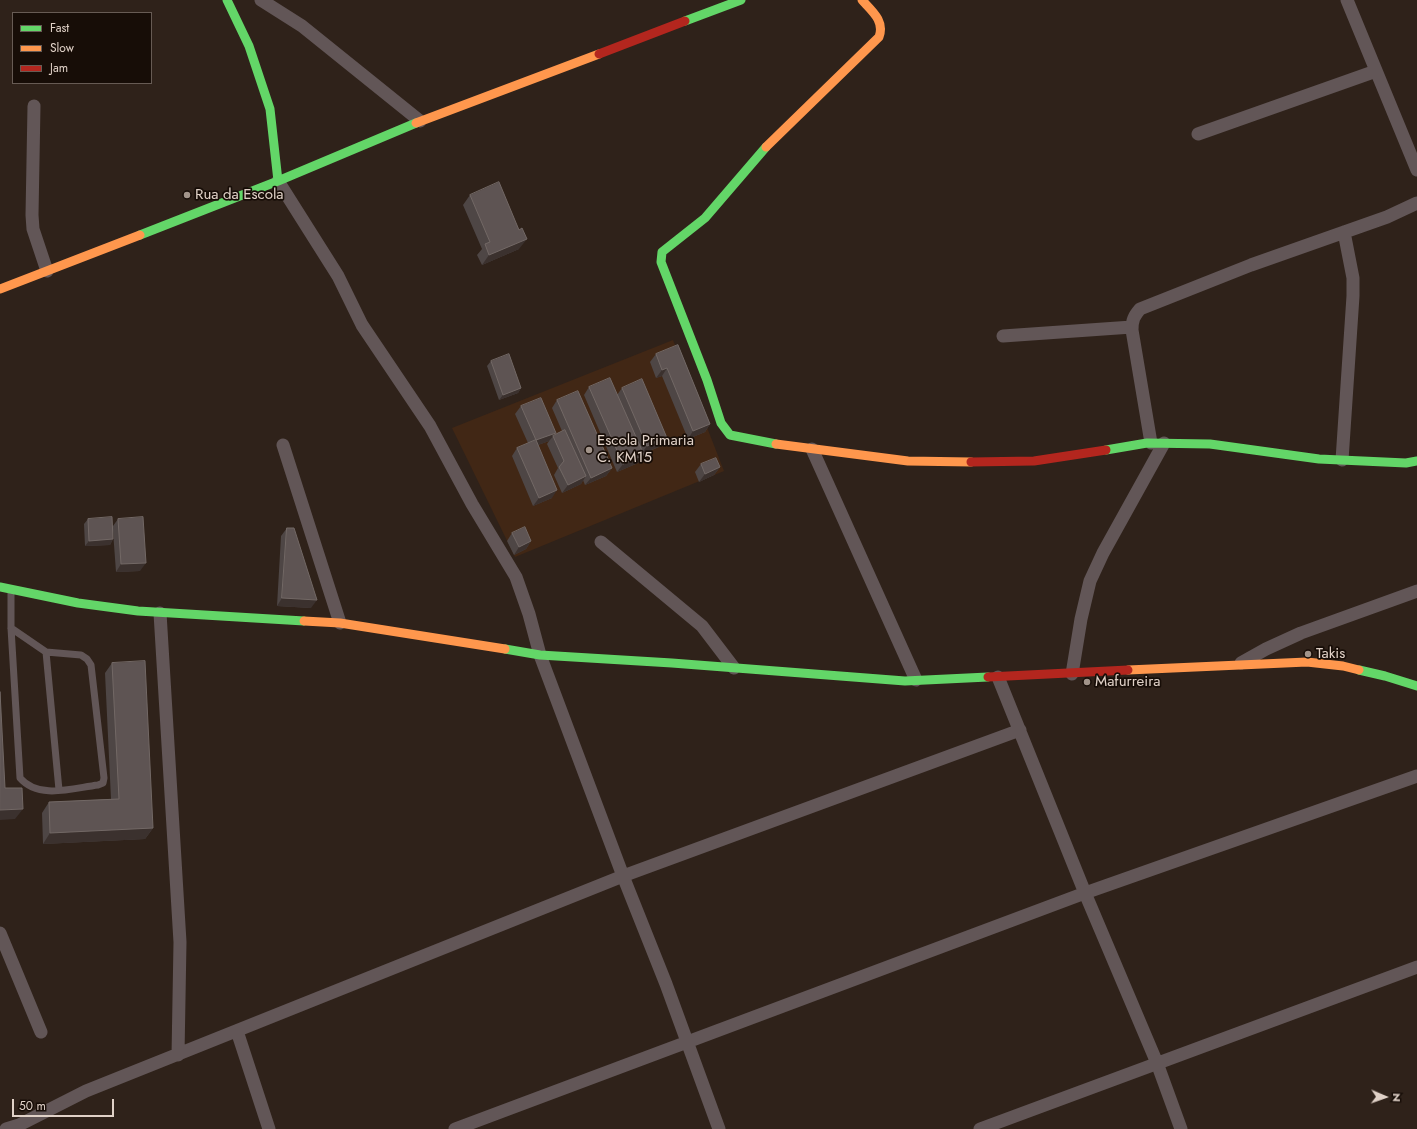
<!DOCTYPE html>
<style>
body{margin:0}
#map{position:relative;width:1417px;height:1129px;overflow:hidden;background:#2f221a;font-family:Jost,sans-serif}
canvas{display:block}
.legend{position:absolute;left:12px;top:12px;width:140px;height:72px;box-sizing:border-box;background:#170d07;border:1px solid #675b54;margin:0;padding:5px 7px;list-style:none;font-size:12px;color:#e0d1c7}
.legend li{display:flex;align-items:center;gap:8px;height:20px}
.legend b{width:20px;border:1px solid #675b54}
.north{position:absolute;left:1365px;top:1077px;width:40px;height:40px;-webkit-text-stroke:3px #170d07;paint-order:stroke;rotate:92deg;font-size:11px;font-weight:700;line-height:16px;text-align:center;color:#e0d1c7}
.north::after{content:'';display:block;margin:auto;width:14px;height:18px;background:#e0d1c7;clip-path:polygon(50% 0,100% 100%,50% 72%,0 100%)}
.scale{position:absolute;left:12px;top:1099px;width:102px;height:18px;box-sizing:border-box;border:2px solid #e0d1c7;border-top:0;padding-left:5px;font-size:12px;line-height:14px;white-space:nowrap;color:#e0d1c7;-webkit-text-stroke:3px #170d07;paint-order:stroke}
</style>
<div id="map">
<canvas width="1417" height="1129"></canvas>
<ul class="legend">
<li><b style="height:5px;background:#63d668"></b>Fast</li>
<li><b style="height:5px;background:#ff974d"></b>Slow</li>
<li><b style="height:5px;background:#b3261e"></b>Jam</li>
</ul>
<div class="north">N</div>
<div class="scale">50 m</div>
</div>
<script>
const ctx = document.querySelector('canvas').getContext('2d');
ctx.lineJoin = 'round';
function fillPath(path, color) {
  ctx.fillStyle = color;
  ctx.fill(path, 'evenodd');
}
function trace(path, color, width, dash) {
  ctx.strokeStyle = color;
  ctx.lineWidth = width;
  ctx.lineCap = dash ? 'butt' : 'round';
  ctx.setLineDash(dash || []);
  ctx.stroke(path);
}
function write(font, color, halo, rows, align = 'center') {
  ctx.font = font + ' Jost,sans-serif';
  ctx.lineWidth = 3.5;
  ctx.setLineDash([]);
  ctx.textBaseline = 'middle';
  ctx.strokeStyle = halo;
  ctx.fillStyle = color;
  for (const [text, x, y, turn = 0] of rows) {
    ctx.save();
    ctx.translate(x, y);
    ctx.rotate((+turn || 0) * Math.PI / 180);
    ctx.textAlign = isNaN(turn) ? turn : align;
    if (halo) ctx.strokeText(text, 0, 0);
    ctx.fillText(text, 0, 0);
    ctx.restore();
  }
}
const built = new Path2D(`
 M673,340l51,131 -209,86 -63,-129z`);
const lane = new Path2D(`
 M11,628l35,24 35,3 6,4 4,6 13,113 -1,5 -5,2c-25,3 -59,15 -78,-7l-9,-150v-38
 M46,652l13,138`);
const street = new Path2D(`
 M261,0l41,26 118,95
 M1347,0l70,170
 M34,106l-2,109 1,14 14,42
 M1198,134l178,-63
 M278,181l60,95 24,49 68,101 42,78 44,73 13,37 11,41 83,221 43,108 53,145
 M1003,336l129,-9
 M1151,443l-19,-113c0,-10 2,-14 8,-21l111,-44 136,-48 30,-14
 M283,445l57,178
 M812,449l104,231
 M1342,460l11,-164v-18l-9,-46
 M601,542l101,84 32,42
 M160,613l20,329 -2,113
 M1241,663l25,-14 35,-16 116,-42
 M1072,674l9,-55 9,-38 13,-28 61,-110
 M998,677l87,216 72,170 24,66
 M0,933l41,99
 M237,1031l32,98
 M6,1129l13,-4 67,-34 537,-215 397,-146
 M455,1129l630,-236 332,-117
 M980,1129l437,-162`);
const fast = new Path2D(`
 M227,0l22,46 21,63 8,72
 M685,21l56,-21
 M766,147l-61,71 -43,34 -1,10 46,118 14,43 9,12 46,9
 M140,235l138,-54 138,-58
 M1106,450l41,-7 63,1 109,15 87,4 11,-2
 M0,587l78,16 60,8 166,10
 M505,649l35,6 132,8 233,18 83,-4
 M1359,670l26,6 32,10`);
const slow = new Path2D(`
 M416,123l183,-69
 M766,147l113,-110c6,-16 -7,-26 -17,-37
 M0,289l140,-54
 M776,444l132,17 63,1
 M304,621l36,2 165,26
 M1128,670l179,-8 36,4 16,4`);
const jam = new Path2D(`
 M599,54l86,-33
 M971,462l63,-1 72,-11
 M988,677l140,-7`);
const wall = new Path2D(`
 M470,195l49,54 -37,16 -5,-10 5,-6 -19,-44z
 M678,345l32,79 -5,8 -17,7 -26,-63 -6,2 -6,-16 6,-8z
 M491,361l30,27 -3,5 -19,7 -12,-34z
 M589,387l28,8 5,-7 39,58 -18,8 -5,9 -21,9 -33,-77z
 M557,400l55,68 -6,8 -21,9 -2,-5 -2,4 -19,9 -8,-18 4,-7 -11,-24 2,-3 -11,4 14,53 -19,8 -21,-50 5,-8 11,-5 -13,-29 6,-8 33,29 8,-4 -10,-23z
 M701,464l19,3 -6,8 -15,7 -4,-10z
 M88,519l25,7 5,-7 22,52 -24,1 -3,-41v8l-3,6 -25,1 -1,-22z
 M287,528l24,80 -34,-2 4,-70z
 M512,533l19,8 -5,8 -12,6 -7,-14z
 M112,663l41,165 -8,11 -102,5 -1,-31 7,-11 62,-3 -6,-126z`);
const shadedWall = new Path2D(`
 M527,239l-8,10 -37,16 7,-10z
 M667,368l-5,8 -6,2 6,-8z
 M521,388l-3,5 -19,7 4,-5z
 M710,424l-5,8 -17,7 5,-8z
 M556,433l-7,8 -19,7 6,-8z
 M667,438l-6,8 -20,8 6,-8z
 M644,455l-6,8 -21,9 6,-8z
 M720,467l-6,8 -15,7 6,-8z
 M612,468l-6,8 -21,9 6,-7z
 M586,476l-5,8 -19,9 6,-8z
 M557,490l-5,8 -19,8 6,-8z
 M113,539l-3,6 -25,1 4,-5z
 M531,541l-5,8 -12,6 5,-8z
 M146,563l-6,8 -24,1 5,-8z
 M282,598l35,2 -6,8 -34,-2z
 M23,809l-8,10 -15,1v-10z
 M153,828l-8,11 -102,5 7,-11z`);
const building = new Path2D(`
 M499,182l20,48 3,-2 5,11 -38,16 -4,-11 5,-2 -20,-47z
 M678,345l32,79 -17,7 -26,-63 -5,2 -6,-16z
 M509,354l12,34 -18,7 -12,-34z
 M610,378l34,77 -21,9 -34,-77z
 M642,379l25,59 -20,8 -25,-58z
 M578,391l34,77 -21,10 -34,-78z
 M541,398l15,35 -20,7 -15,-34z
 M565,430l21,46 -18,9 -9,-18 5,-6 -11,-25z
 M536,440l21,50 -18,8 -22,-50z
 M716,458l4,9 -15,7 -4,-10z
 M112,517l1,22 -24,2 -1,-22z
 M143,517l3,46 -25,1 -3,-45z
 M525,527l6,14 -12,6 -7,-14z
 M287,528h7l23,72 -35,-2z
 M145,661l8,167 -103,5 -1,-31 70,-3 -7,-136z
 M0,692l5,96h17l1,21 -23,1z`);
const markers = [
 [187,195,4,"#a2948a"],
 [589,450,4,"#a2948a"],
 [1308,654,4,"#a2948a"],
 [1087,682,4,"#a2948a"]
];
const poiNames = [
 ["Rua da Escola",195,195],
 ["Escola Primaria",597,441],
 ["C. KM15",597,458],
 ["Takis",1316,654],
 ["Mafurreira",1095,682]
];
fillPath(built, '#412715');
trace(lane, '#625657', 7);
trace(street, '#625657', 13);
trace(fast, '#63d668', 9);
trace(slow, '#ff974d', 9);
trace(jam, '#b3261e', 9);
fillPath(wall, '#4e4645');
fillPath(shadedWall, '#3b312e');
fillPath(building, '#5e5453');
trace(building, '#726865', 1);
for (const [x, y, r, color] of markers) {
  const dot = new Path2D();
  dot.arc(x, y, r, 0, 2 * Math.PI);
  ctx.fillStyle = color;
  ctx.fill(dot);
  trace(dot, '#170d07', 1.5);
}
write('15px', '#e0d1c7', '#170d07', poiNames, 'left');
</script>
